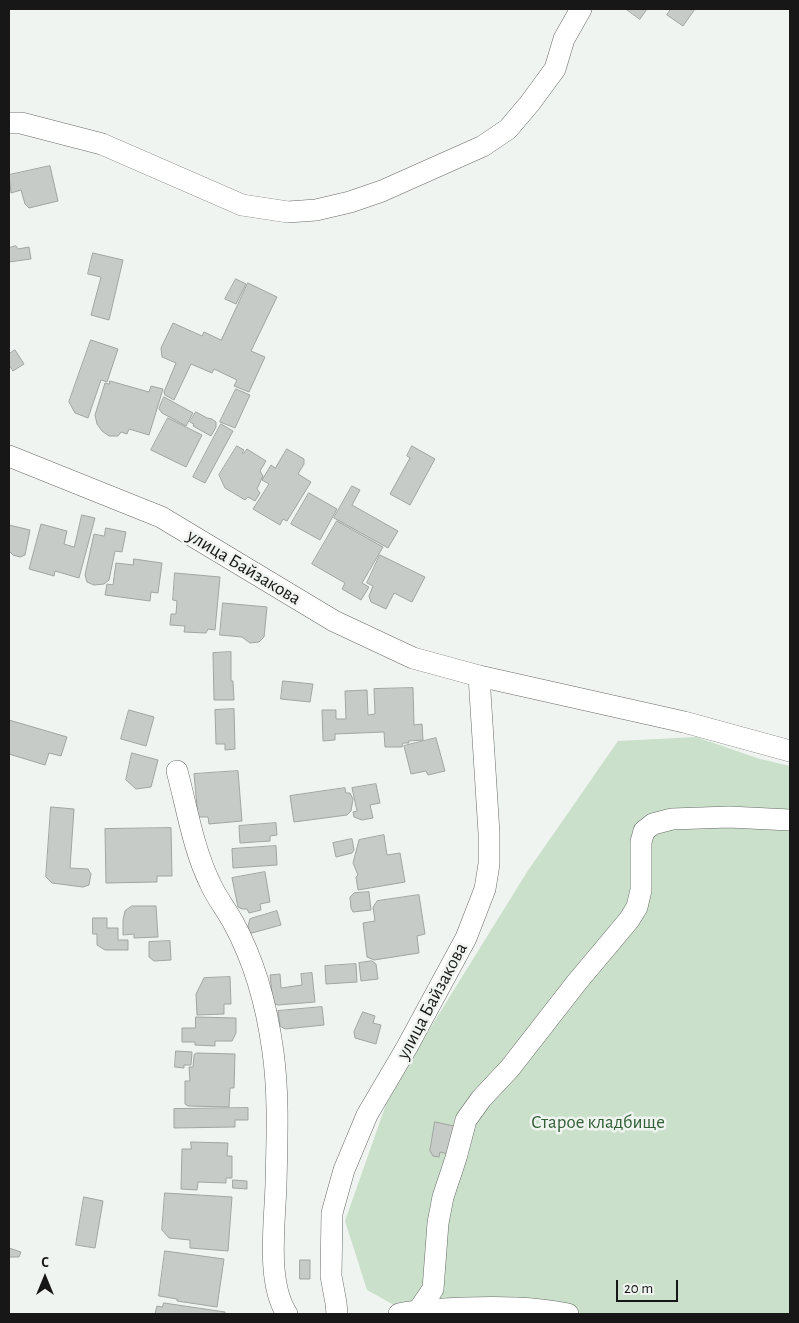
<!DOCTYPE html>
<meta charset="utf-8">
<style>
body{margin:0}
#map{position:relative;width:799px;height:1323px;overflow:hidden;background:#eff4f0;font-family:"Alegreya Sans",sans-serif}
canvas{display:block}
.frame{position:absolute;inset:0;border:10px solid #161716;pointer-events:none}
.north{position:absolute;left:20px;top:1253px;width:50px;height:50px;-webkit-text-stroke:4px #eff4f0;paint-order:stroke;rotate:0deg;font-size:14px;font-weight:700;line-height:20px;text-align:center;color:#161716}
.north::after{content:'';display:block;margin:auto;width:18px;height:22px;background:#161716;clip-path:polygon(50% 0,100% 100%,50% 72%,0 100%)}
.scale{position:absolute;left:616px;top:1280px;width:62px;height:22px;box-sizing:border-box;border:2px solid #161716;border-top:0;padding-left:6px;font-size:15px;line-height:18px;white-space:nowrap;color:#161716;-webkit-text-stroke:4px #eff4f0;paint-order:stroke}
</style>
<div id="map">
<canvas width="799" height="1323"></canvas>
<div class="frame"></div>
<div class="north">С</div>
<div class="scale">20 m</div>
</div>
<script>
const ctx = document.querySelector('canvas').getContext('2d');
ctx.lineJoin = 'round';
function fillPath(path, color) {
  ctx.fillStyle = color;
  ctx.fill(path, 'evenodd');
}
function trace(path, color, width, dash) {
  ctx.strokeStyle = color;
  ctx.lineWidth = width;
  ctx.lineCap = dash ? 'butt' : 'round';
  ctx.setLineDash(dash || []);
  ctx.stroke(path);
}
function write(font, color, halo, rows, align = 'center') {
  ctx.font = font + ' "Alegreya Sans",sans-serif';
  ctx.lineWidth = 5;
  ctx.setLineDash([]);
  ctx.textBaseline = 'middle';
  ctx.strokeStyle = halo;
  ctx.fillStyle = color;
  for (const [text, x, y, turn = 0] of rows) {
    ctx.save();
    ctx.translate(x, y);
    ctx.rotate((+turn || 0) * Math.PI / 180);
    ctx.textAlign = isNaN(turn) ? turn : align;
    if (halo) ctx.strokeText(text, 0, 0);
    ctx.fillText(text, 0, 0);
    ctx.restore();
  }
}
const green = new Path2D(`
 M696,737l64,22 30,7v548h-380l-43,-24 -22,-69 45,-128 137,-221 91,-131z`);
const building = new Path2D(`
 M626,9h21l-7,10z
 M671,9h24l-12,17 -16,-11z
 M50,166l8,35 -29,7 -4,-4 -4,-14 -10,3 -2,-18z
 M16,246l2,3 11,-2 2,12 -22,3v-14z
 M93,253l30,7 -14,60 -18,-5 10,-38 -13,-3z
 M236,279l10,5 -10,20 -11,-5z
 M248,283l29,14 -26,54 14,6 -16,35 -15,-6 3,-6 -23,-11 -2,4 -21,-9 -17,36 -9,-5 -1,-3 12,-29 -14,-6 -1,-9 12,-25 29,13 2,-4 17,8z
 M91,340l27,9 -11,33 -6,-2 -13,38 -13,-5 -6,-11z
 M15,350l9,14 -11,7 -4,-6v-11z
 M110,381l39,11 2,-6 12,3 -14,46 -20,-6 -2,5 -6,-2 -3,4h-9l-7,-5 -5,-7 -2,-9 10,-32 4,1z
 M236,389l14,6 -15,33 -15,-6z
 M164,397l29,16 -7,13 -24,-13 -3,-4z
 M196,412l11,6 5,1 4,3v5l-5,9 -18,-10 1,-2 -4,-2z
 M168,418l34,17 -16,32 -35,-17z
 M221,424l12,7 -28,52 -12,-6z
 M237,446l7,4 -2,3h2l3,-4 19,12 -6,10 3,5 -6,13 3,4 -5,8 -7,-4 -3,3 -20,-12 -6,-13z
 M412,446l23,13 -25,46 -20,-11 20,-36 -3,-2z
 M287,449l17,10v5l-6,10 13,8 -24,39 -4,-2 -3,6 -27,-16 16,-25 -7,-4 9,-15 4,3z
 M352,486l8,4 -8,15 46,26 -10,17 -54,-30z
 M309,493l28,16 -17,31 -29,-16z
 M82,515l13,3 -16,60 -24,-7 -1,5 -25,-7 12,-45 26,7 -3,13 10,3z
 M337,521l46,26 -21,36 7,4 -8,13 -19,-11 3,-6 -33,-19z
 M9,525l21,5 -5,25 -5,2 -7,-2 -4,-4z
 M106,528l20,4 -4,20 -7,-1 -6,29 -5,4 -10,1 -7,-3 -2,-7 9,-41 10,2z
 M380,555l45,22 -13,25 -18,-9 -8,16 -15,-7 -2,-6 4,-10 -6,-3z
 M134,559l28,4 -4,30 -7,-1 -1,9 -45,-6 2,-11 6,1 3,-22 17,2z
 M175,573l45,4 -5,53 -7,-1 -2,4 -22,-1 1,-6 -15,-1 1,-11h5l1,-13 -4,-1z
 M223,603l44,4 -3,30 -5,5 -9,1 -8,-6 -22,-2z
 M231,652v29h2l1,19h-20l-1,-47z
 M283,681l30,3 -3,18 -29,-3z
 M413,688l1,37 8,-1 1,16 -15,1 1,2h-6l-1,4h-17l-1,-15 -49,2v6l-12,1 -1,-31h14v9h10l-1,-28 22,-1 1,25 7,-1 -1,-25z
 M234,709l1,40 -10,1v-6h-9l-1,-34z
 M129,710l25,7 -8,29 -25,-7z
 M9,720l58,17 -6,19 -12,-3 -4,12 -36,-11z
 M436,738l9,33 -17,4 -2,-4 -15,3 -7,-28z
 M132,753l26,7 -7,27 -15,2 -10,-9z
 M238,771l4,50 -33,3 -1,-7h-10l-4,-43z
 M376,784l4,19 -10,2 3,13 -11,2 -8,-3 -1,-5 4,-1 -5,-23z
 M345,788l1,5h4l3,6 -2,12 -4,4 -53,7 -4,-26z
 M51,807l23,2 -4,59 18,1 3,5 -2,11 -6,2 -31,-4 -6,-6z
 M276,823l1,12 -7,1v5l-30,2 -1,-17z
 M171,828l1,48h-15v6l-51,1 -1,-54z
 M384,835l3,20 13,-2 5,29 -47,8 -2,-13 2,-2 -5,-12 6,-23z
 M352,839l2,11 -2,3 -16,4 -3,-14z
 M276,846l1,19 -44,3 -1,-19z
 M265,872l5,30 -10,2 1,6 -12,3 -2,-4h-5l-4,-2 -6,-29z
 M369,892l2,18 -18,2 -2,-4 -1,-11 4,-4z
 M419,895l6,39 -8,2 2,17 -45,7 -7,-3 -4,-34 12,-2 -2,-14 4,-6z
 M132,906h24l2,31 -24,1v-4l-11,1v-15l2,-9z
 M277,911l4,14 -29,8h-3l-1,-7 2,-7z
 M93,918h14v10h11v12h10v10h-23l-8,-5v-11h-4z
 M170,941l1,19 -17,1 -5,-4v-15z
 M372,961l4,3 2,15 -17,2 -2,-18z
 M356,964l1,18 -31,2 -1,-18z
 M312,973l3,29 -37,3 -5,-2 -3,-28 10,-1 1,14 21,-3 -1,-11z
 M230,977l1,27h-7v10l-27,1 -1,-21 8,-16z
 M322,1007l2,18 -39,4 -5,-3 -2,-15z
 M363,1012l12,4 -2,7 8,2 -5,19 -21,-6 -1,-6z
 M196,1017l40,1v15l-4,8h-17v5l-20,-1v-3h-13v-14h13z
 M176,1051l16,1 -1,13h-7v3l-9,-1z
 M197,1053l38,1 -1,34h-4l-1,19 -41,-1 -3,-2v-23h5l-1,-14h4l1,-12z
 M248,1108v12h-13v7l-61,1v-19z
 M435,1122l19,4 -5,28 -9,-2 -1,5 -6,-1 -3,-5z
 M191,1142l37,1 -1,13h5v22h-6v5l-28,-1 -1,8 -16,-1 1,-40h9z
 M233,1180l14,1v8l-14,-1z
 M165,1193l67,4 -4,54 -38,-3v-8l-21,-2 -7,-8z
 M84,1197l19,4 -8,47 -19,-3z
 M9,1248l12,4 -2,5h-10z
 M165,1251l59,8 -7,48 -40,-6v-2l-18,-3z
 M300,1260h10v19h-10z
 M164,1303l61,9v2h-70l2,-8 5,1z`);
const minor = new Path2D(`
 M9,123h12l81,21 140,61 46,7 28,-2 34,-8 32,-11 101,-45 25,-17 22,-26 25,-34 9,-30 17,-30
 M9,456l152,61 173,104 79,37 66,18 205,46 106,29
 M177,771c10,37 16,77 33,112 6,14 16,26 23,39 22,40 34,85 40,130 6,43 4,88 3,132 -1,38 -10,98 11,130
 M418,1311l15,-22 5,-66 5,-26 13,-39 10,-38 15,-21 29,-31 67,-86 52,-62 8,-13 4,-17v-48l3,-11 9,-7 19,-5 57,-2 61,3
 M337,1314l-1,-11 -5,-27 1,-63 12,-43 23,-55 40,-68 59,-109 19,-49 4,-25v-31l-10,-157
 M399,1314c21,-5 44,-5 65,-6 35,-1 69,-1 104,6`);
const streetNames = [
 ["улица Байзакова",244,567,31],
 ["улица Байзакова",432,1001,-62]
];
const parkNames = [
 ["Старое кладбище",598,1122]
];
fillPath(green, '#cae0ca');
fillPath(building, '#c7cbc7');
trace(building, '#a1a5a1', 1);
trace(minor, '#676b67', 22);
trace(minor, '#fff', 21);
write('19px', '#161716', '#eff4f0', streetNames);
write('19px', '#316036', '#eff4f0', parkNames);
</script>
